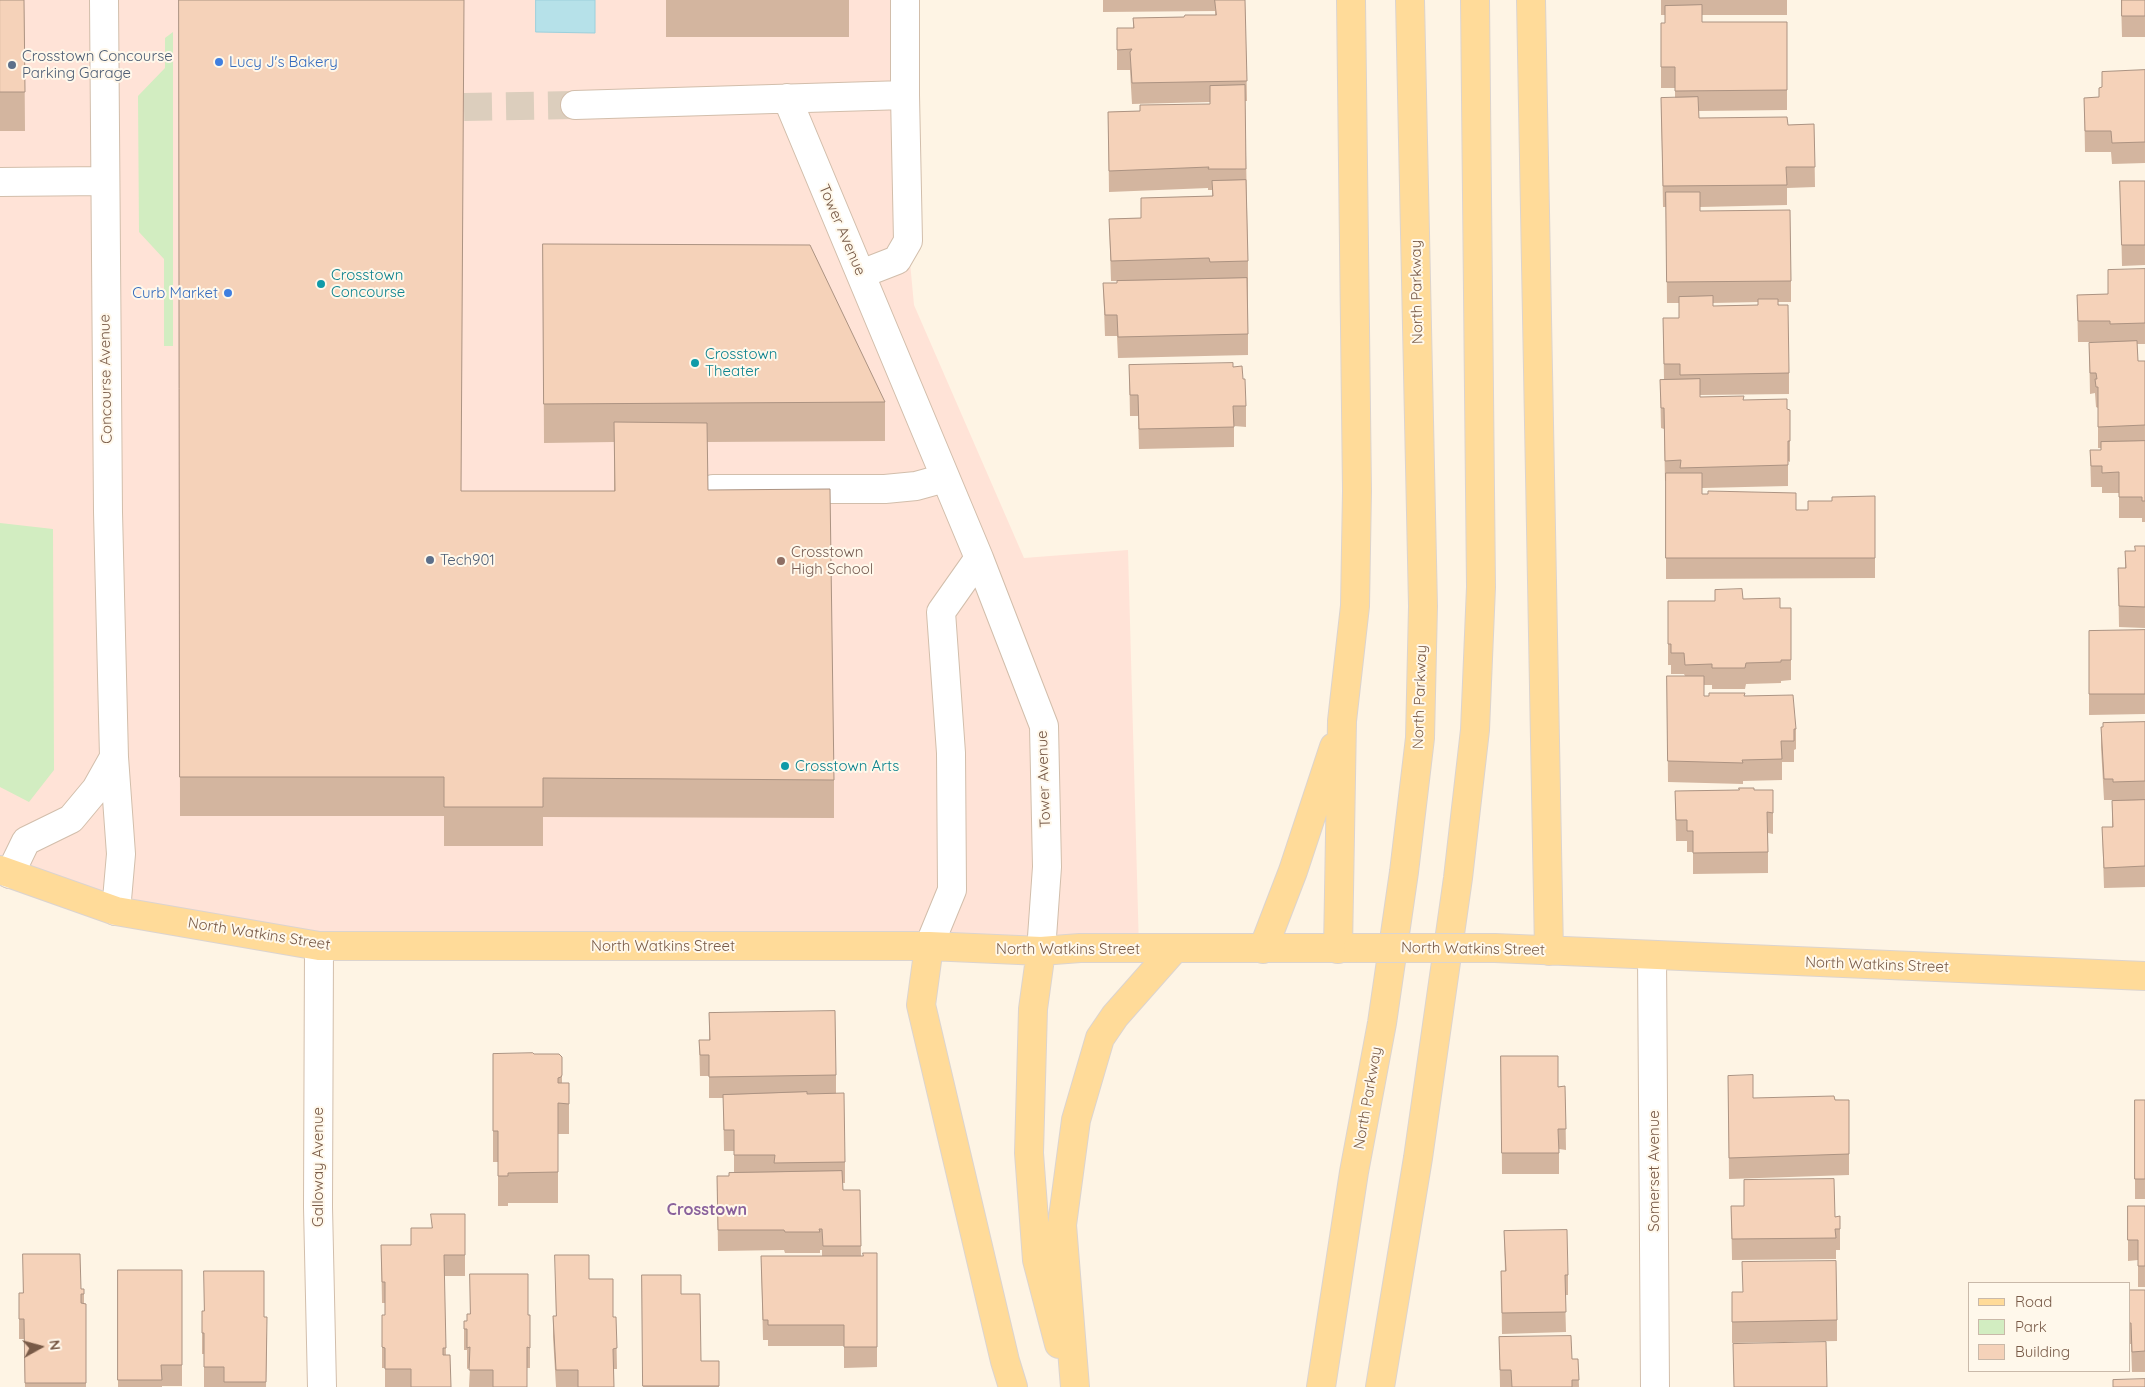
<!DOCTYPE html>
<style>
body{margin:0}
#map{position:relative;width:2145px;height:1387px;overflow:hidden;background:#fef4e4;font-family:Quicksand,sans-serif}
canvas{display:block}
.legend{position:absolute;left:1968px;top:1282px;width:162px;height:90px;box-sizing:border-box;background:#fff8eb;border:1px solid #c9b9a9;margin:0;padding:6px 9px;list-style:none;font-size:15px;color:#785a47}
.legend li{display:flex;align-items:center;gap:10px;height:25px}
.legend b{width:25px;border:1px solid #c9b9a9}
.north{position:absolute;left:15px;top:1322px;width:50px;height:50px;-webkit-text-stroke:4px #fff8eb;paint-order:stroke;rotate:83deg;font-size:14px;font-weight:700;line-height:20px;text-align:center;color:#785a47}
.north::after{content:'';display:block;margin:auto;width:18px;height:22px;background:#785a47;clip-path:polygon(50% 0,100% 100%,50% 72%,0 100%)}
</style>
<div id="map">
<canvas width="2145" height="1387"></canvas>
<ul class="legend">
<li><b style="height:6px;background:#ffdb99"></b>Road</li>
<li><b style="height:14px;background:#d2edc1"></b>Park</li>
<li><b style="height:14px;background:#f5d2b9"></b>Building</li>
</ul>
<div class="north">N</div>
</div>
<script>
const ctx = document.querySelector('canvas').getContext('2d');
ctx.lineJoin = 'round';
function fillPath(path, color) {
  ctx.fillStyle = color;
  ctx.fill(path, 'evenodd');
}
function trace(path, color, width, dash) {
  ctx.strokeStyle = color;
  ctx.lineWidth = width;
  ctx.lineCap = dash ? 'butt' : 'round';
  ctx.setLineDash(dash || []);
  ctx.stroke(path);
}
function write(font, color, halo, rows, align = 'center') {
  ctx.font = font + ' Quicksand,sans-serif';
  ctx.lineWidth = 4;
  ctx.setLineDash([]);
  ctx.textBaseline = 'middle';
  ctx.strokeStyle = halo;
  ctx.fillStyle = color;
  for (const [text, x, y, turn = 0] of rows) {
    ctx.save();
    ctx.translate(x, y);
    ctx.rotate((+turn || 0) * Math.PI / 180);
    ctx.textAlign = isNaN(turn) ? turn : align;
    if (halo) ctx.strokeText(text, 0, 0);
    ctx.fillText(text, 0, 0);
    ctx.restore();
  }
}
const commercial = new Path2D(`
 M0,0h905l3,241 6,64 110,253 104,-8 11,399 -820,-3 -319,-76z`);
const green = new Path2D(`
 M173,32v314h-9v-87l-25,-27 -1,-136 27,-28v-30z
 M0,523l53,6 1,241 -25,32 -29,-15z`);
const water = new Path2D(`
 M536,0h59v33l-59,-1z`);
const minorTunnel = new Path2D(`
 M464,107l111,-2`);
const minor = new Path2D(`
 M104,0l4,512 6,245 7,97 -5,57
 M787,98l192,460 65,168 3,141 -6,84
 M575,105l330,-10v-95
 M0,182l105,-1
 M861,274l36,-14 11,-19 -3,-146
 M713,489h172l31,-3 29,-8
 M10,874l16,-33 45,-22 25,-30 18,-32
 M319,946l-1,261 4,180
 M929,946l23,-56 -1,-137 -10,-141 38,-54
 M1652,955l3,432`);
const major = new Path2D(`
 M1531,0l18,951
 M0,870l116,41 203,35h610l112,5 39,-3h278
 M929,946l-8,59 84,356 8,26
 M1495,948l650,28
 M1263,949l30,-78 41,-124
 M1338,949l4,-228 13,-115 2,-115 -6,-491
 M1041,951l-8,58 -4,144 8,107 22,84
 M1075,1387l-13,-162 14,-105 24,-82 15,-22 60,-68
 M1321,1387l33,-215 28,-149 22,-151 16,-134 3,-132 -13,-606
 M1380,1387l38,-229 40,-280 17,-148 6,-143 -6,-587`);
const majorBridge = new Path2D(`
 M1358,948h137`);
const wall = new Path2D(`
 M0,0h24l1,131h-25z
 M179,0l282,491h153v-49l-70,1 -1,-199 342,158v39l-178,1 1,48 126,290v38l-291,-1v29h-99v-30h-264z
 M666,0h183v37h-183z
 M1103,0h142l2,101h-2l3,160v94l-130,3 -1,-22h-12l-2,-53h14v-2h-6l-2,-62 32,-1v-20l71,-2v-6h-4v-2l-99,4 -1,-80 32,-1 70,-7v-2l-78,2 -2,-34h-13v-42h16v-10l51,-1 31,-2v-4l-112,1z
 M1661,0h126v15h-85v7h85v88l-88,1v7l89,7 26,-1 1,63 -28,1v17l-87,2v4l91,70v21h-13l11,71v21l-89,1v2l44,3 43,9 3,32v21l-2,-1v25l-86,2v6l94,16h12v-9h24l43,-5v82l-209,1v-98h-1l-1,-52 -3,-1 -1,-48h4l-1,-62h16v-15h-12l-1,-96h-3l-2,-109h14v-10h-14v-65h4v-8h-4zM1758,302v3l-45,1v-3z
 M2121,0h24v37h-23z
 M2145,70v93l-33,1 -1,-12h-26l-1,-54 15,-1v-9l3,-1v-15z
 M2120,181h25v84l-23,1z
 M2145,269v75h-8l1,17h7v161h-3v-4h-23v-25h-17v-6h-11l-1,-37h11v-2h-3v-40l-2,-1 -1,-14 -5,1 -1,-51 21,-1h-32l-1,-47 31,-1z
 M1129,365l104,2 10,12 3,27v21l-12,-1v21l-95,2 -1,-33h-8z
 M2145,546v82l-26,-1 -1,-59h7v-17h10z
 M1743,599l37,9h11v72l-10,1v2l-35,1 -1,5h-33v-4h-8v11h41l51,33v20l-2,1v12h-12v18l-39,1v3l-75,-2 -1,-106h18l-1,-2h-13v-9h-3v-64h47z
 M2145,630v84l-56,1v-84z
 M2145,722v165l-41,1 -2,-61h10v-26h1v-1h-9l-3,-53v-20h2v-4z
 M1773,790v44l-5,-1v40l-75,1v-22h-6v-11h-11l-1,-50z
 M709,1013l127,62v18l9,69v21h-3l1,7h17l1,66 16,-3v114l-33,1v-22h-76v-6h-5l-2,-84h61v-6h-2v3h-35l-1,-3 -66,1 -1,-75h12l5,-3v-22h-10l-1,-53h-14v-22h-9l-1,-36h10z
 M493,1054l69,3v26l7,21v30h-11v69h-50v3h-10v-44h-5z
 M1501,1056l57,31 7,-1 1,64 -7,-1v25h-57z
 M1728,1076l25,22 96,2v75l-120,4z
 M2135,1100h10v99h-10z
 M1731,1206l104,11 5,-1v34h-4v9l-104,1z
 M2128,1206h17v81h-7v-27l-10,1z
 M465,1214v62h-21l2,79 5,32h-66v-19h-3v-53h3v-12h-3l-1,-58h30l20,-17z
 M1504,1231l64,44v20h-3l1,37 -64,2 -1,-63h4z
 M118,1270h64v116h-20v1h-44z
 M642,1275l39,19 20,67h18v26h-76z
 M589,1279l24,38h3l1,52h-3v18h-58l-3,-50v-21h3z
 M84,1289v14l2,1v83h-61l-1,-48h-5v-46z
 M2129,1290h16v82h-13l-1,-28h-2z
 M1732,1292l105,28v21l-105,2z
 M202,1311l62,6 3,21 -1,49h-62v-33h-2z
 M528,1315h2v53h-3v19h-58l1,-19 -3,1v-19h-3v-29z
 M1499,1337l73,22h6l1,28h-79z`);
const building = new Path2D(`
 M0,0h24l1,92h-25z
 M179,0h285l-3,491h154l-1,-69 93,1 1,67 122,-1 4,291 -291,-2v29h-99v-30h-264z
 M1215,0h30l2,81 -115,2 -2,-31 2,-3 -15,1v-22h17l-1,-10 51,-1 1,-2h31z
 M2122,0h23v16h-23z
 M1702,5v17h85v68l-112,1v-24h-14v-44h4v-17z
 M2145,70v72l-33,1 -1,-12h-26l-1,-33 15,-1v-9l3,-1v-15z
 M1245,85l1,84h-38l1,-2 -100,4 -1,-59 32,-1v-6l70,-1v-18z
 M1698,97l1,21 88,-1 1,8 26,-1 1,43h-29l1,18 -124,1 -2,-88z
 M1246,180l2,81 -38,1 -1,-4 -98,3 -2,-42 32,-1v-20l72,-2 -1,-15z
 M2120,181h25v64h-23z
 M1666,192h34v19l90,-1 1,71 -124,1z
 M543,244l267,1 75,157 -341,2z
 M2145,269v54l-35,1v-3h-32l-1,-26 31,-1v-24z
 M1247,278l1,56 -130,3 -1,-22h-12l-2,-32h14v-2z
 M1713,296v10l45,-1v-6h20v6h10l1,68 -109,2v-11h-16l-1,-46h16v-21z
 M2137,341l1,20h7v64l-47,2v-40h-2l-1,-8h2l-1,-6h-6l-1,-30z
 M1233,363v4l9,-1 1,13h2l1,27h-13l1,21 -95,2 -1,-34h-8l-1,-30z
 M1700,379v18l44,-1 -1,4 44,-1v10l3,1v31h-2v24l-108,3 1,-8 -16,1 -1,-53h-3l-1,-28z
 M2145,441v60h-3v-4h-23v-25l-17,1v-7h-11l-1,-16h11v-8z
 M1666,473h36v21h6v-3l88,2v17h12v-9h24v-4l43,-1v62h-209z
 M2135,546h10v61l-26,-1 -1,-38h8l-1,-17h10z
 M1742,589l1,10 37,-1v10h11v52h-10v2l-35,1 -1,5h-33v-4l-27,1 -1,-12h-13v-9h-3v-43h47v-11z
 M2145,630v64h-56v-63z
 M1667,676h37v20h5v-3h36l-1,3 49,-1 3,34h-2v12h-13l1,18 -40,1 1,3 -75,-2z
 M2145,722v59l-32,1v-3h-9l-3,-52h2v-4z
 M1739,788h15v2h19v23l-6,-1 1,40 -75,1v-22h-6v-11h-11l-1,-29 64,-1z
 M2145,800v66l-41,2 -2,-41h11l-1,-26z
 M835,1011l1,64 -127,2v-22h-9l-1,-15h11l-1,-27z
 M533,1053l1,1h25l3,3v18l-1,2 -3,1v5h11v21l-11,-1v69l-50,1v3h-10v-45h-5v-77z
 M1501,1056h57v31l7,-1 1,43h-8l1,24h-57z
 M1753,1075v23l81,-2 1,4h14v54l-120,4 -1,-82z
 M807,1092v2l37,-1 1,69 -71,1 1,-8h-41v-25h-10l-1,-35z
 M2135,1100h10v79h-10z
 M842,1171l1,19h17l1,56h-38l-1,-17h-3l1,3h-35l-1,-2h-66l-1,-54h12v-3z
 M1834,1179l1,38 5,-1v13h-5l1,9 -104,1 -1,-33h13v-26z
 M2128,1206h17v60h-7v-26h-10z
 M431,1214h34v41h-21l2,93h-3v7h7l1,32h-40v-18h-26v-21l-3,-1v-32h3v-33h-3l-1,-37h30v-17h21z
 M1567,1230l1,45h-3l1,37 -64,1 -1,-42h5l-2,-40z
 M863,1253h14v94h-33v-22h-76v-5h-5l-2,-64h102z
 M23,1254h57l1,35h3v5h-3v9l5,1v79h-61l-1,-64h-5v-26h4z
 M555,1255h34v24h24v38h3l1,31 -4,1 1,38h-36v-17h-22l-3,-54h3z
 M1836,1261l1,59 -105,2v-30h11l-1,-30z
 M118,1270h64v95h-21l1,15h-44z
 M204,1271h60v46h3l-1,65h-42v-15h-20v-34h-2v-22h2z
 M470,1274h58v41h2v33l-3,-1v40h-34v-17h-24l1,-23 -3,1v-19h-3v-8h3v-7h3z
 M642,1275h39v19h19l1,67h18v25h-76z
 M2129,1290h16v61l-13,1 -1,-29h-2z
 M1571,1336l1,23h6l1,21h-7v7h-60l-1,-17h-11l-1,-33z
 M1826,1342l1,45h-93l-1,-43z
 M2145,1379v8h-32v-7z`);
const markers = [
 [219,62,5,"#3f7fe0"],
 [12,65,5,"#5c6f8a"],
 [321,284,5,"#0f9aa8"],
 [228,293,5,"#3f7fe0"],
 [695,363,5,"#0f9aa8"],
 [430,560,5,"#5c6f8a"],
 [781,561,5,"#8d6e63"],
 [785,766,5,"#0f9aa8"]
];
const serviceNames = [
 ["Crosstown Concourse",22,56],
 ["Parking Garage",22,73],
 ["Tech901",440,560]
];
const shopNames = [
 ["Lucy J's Bakery",229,62],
 ["Curb Market",218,293,"right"]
];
const streetNames = [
 ["Tower Avenue",842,230,67],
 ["North Parkway",1417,292,-91],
 ["Concourse Avenue",106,379,-91],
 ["North Parkway",1420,697,-88],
 ["Tower Avenue",1044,779,-92],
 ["North Watkins Street",259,934,9],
 ["North Watkins Street",663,946],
 ["North Watkins Street",1068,949],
 ["North Watkins Street",1473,949,1],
 ["North Watkins Street",1877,965,2],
 ["North Parkway",1368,1098,-80],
 ["Galloway Avenue",318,1167,-90],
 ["Somerset Avenue",1654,1171,-90]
];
const cultureNames = [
 ["Crosstown",331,275],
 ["Concourse",331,292],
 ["Crosstown",705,354],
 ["Theater",705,371],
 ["Crosstown Arts",795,766]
];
const educationNames = [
 ["Crosstown",791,552],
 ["High School",791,569]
];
const neighbourhoodNames = [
 ["Crosstown",707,1210]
];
fillPath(commercial, '#ffe3d7');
fillPath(green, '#d2edc1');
fillPath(water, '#b6e1e9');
trace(water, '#9cd0dc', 1);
trace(minorTunnel, '#dccebd', 28, [28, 14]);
trace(minor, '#d2beab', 30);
trace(major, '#dcd4cf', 30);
trace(minor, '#fff', 28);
trace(major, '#ffdb99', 28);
trace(majorBridge, '#dcd4cf', 30, []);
trace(majorBridge, '#ffdb99', 28);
fillPath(wall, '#d3b59f');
fillPath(building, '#f5d2b9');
trace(building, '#ac9382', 1);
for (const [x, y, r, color] of markers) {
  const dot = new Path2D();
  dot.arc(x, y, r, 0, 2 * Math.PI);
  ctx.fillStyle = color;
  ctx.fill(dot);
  trace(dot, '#fff8eb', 2);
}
write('15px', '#4e5e75', '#fff8eb', serviceNames, 'left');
write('15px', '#366cbe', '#fff8eb', shopNames, 'left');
write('15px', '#785a47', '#fff8eb', streetNames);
write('15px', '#0d838f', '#fff8eb', cultureNames, 'left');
write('15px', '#785e54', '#fff8eb', educationNames, 'left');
write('bold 16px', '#8a629c', '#fff8eb', neighbourhoodNames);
</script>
